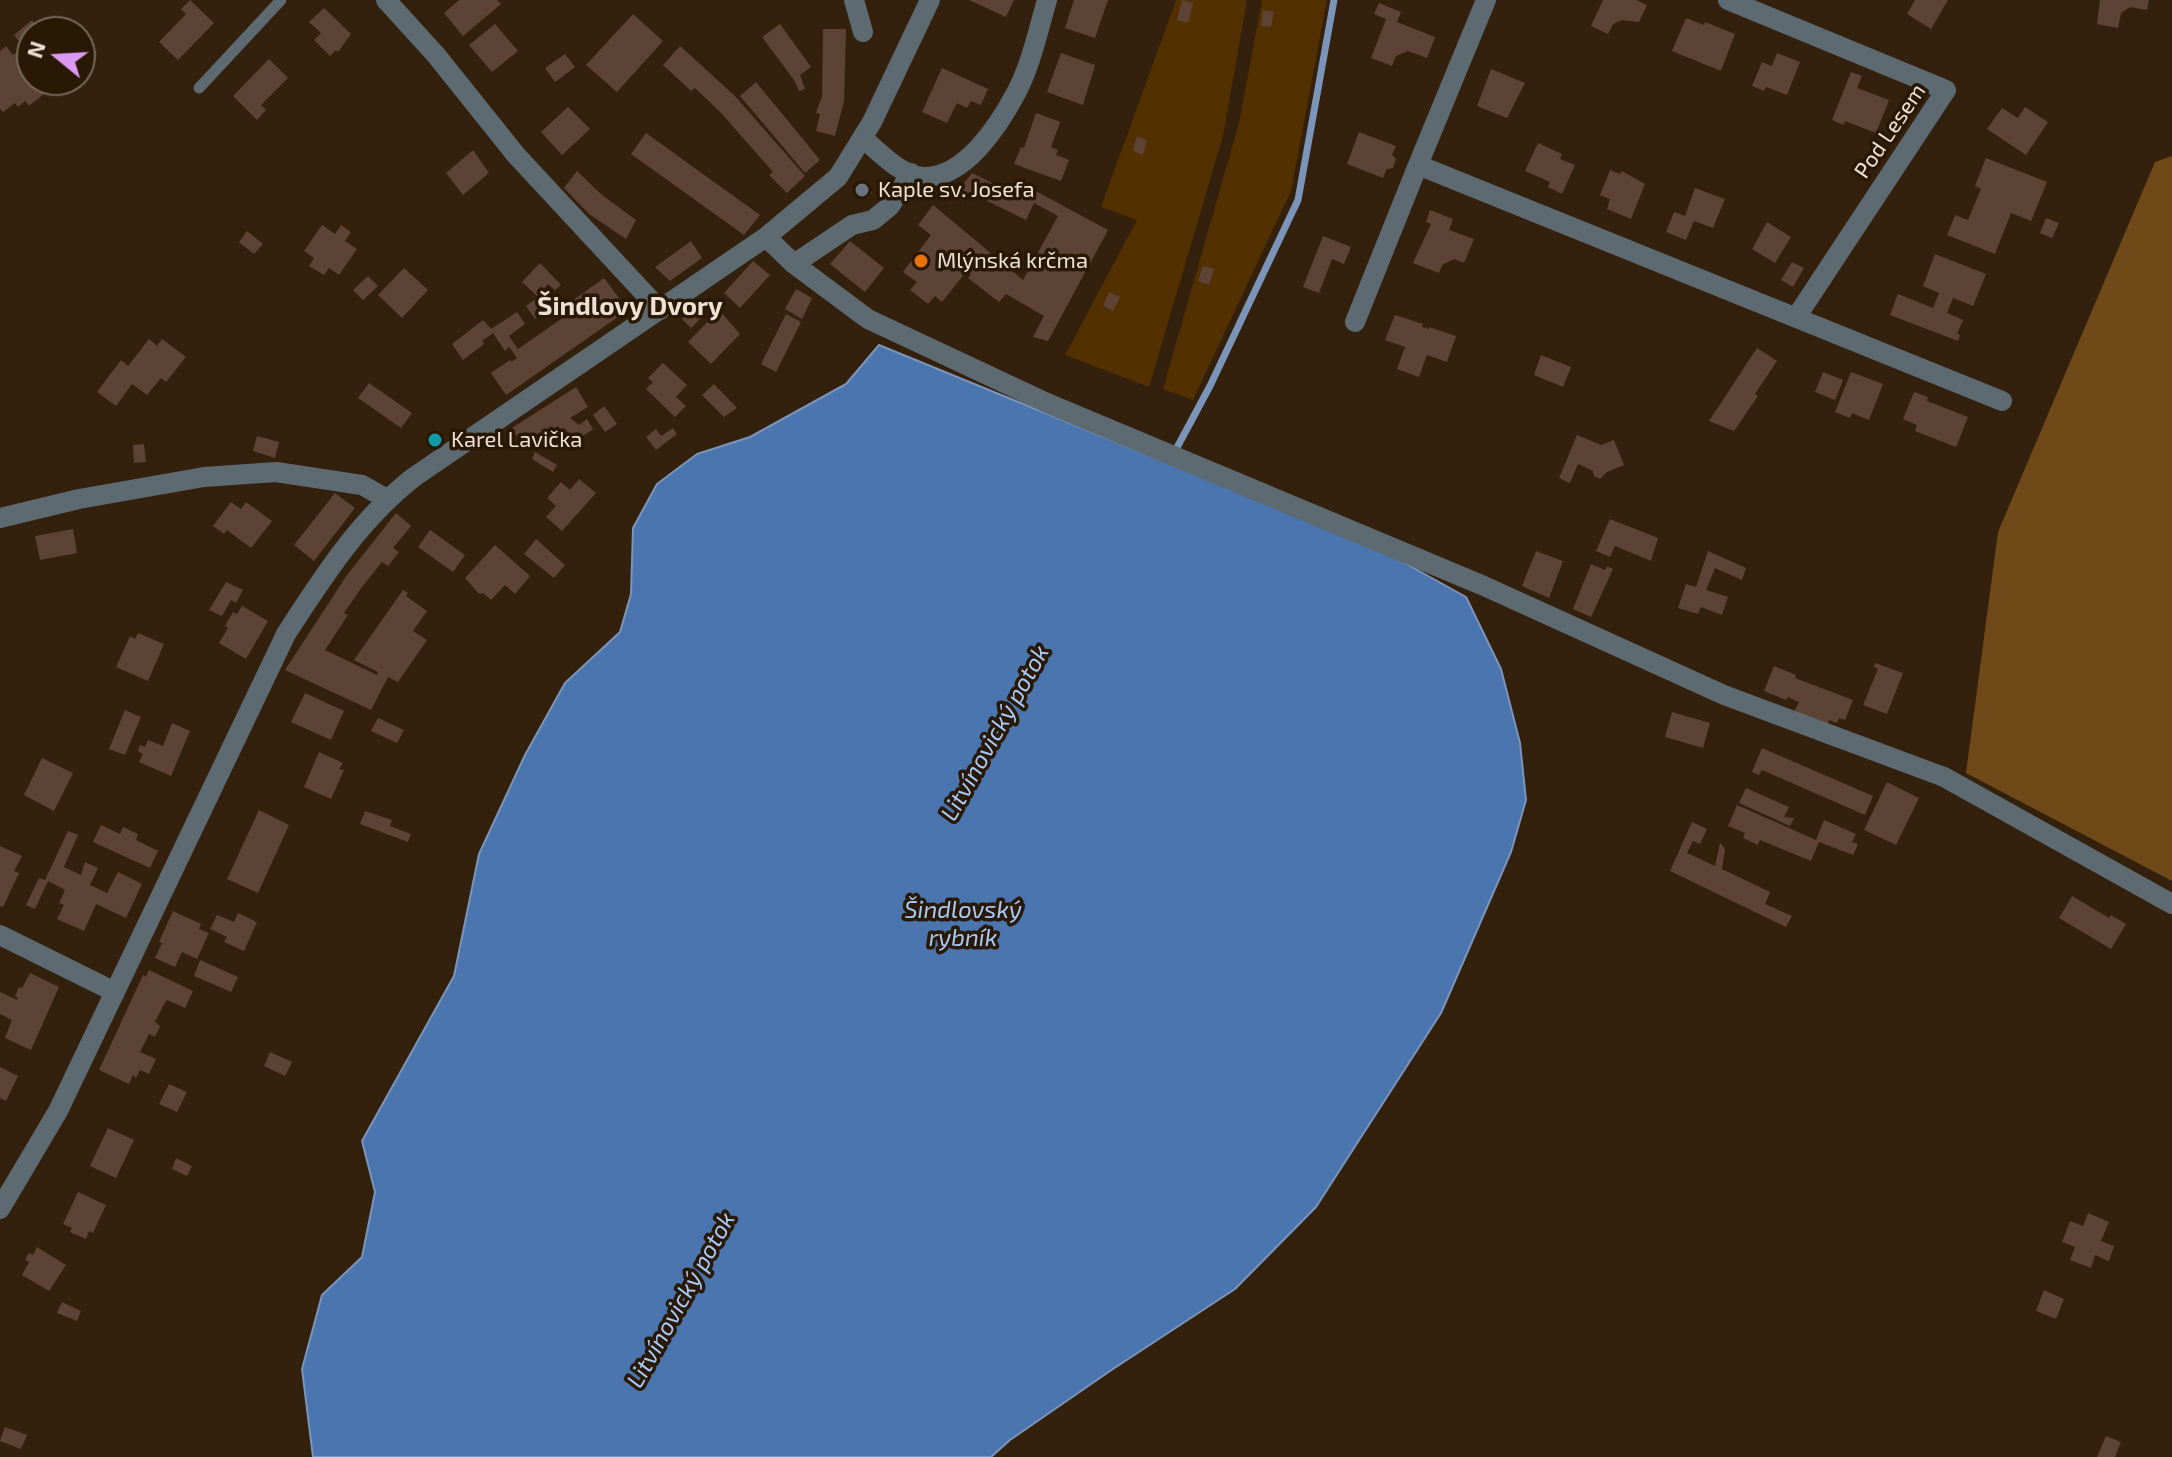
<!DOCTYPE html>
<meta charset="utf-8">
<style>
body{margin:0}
#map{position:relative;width:2172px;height:1457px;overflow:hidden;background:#33210d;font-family:"Exo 2",sans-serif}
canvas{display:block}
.north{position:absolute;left:16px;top:16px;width:80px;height:80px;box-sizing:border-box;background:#281804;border:2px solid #776858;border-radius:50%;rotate:288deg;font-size:22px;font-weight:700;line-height:32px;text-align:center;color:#ede1d5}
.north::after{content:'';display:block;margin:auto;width:28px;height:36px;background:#dc99f4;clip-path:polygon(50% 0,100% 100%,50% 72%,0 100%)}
</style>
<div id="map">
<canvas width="2172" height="1457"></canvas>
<div class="north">N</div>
</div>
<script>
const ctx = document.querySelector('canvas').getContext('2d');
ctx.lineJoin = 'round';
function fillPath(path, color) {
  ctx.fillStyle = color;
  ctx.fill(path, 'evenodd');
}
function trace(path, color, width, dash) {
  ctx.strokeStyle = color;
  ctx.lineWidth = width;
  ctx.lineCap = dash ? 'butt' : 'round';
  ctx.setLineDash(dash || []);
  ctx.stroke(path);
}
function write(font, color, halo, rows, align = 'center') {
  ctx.font = font + ' "Exo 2",sans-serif';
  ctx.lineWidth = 7;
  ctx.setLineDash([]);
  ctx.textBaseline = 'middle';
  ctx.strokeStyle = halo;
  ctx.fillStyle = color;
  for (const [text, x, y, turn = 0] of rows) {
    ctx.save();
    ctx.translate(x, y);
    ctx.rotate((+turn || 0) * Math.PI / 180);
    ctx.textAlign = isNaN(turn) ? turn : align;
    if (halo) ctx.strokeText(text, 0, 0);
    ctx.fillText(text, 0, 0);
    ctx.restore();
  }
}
const green = new Path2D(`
 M1176,0h71l-24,136 -74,251 -84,-32 72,-135 -36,-13z
 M1262,0h65l-36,191 -98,209 -30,-11 76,-266z`);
const forest = new Path2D(`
 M2172,156v725l-206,-108 32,-241 157,-370z`);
const water = new Path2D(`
 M879,345l506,207 81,45 35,72 19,74 6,57 -15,52 -70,161 -125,194 -81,82 -125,82 -100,69 -19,17h-678l-11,-88 20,-74 40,-38 13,-65 -13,-51 92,-165 25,-122 46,-99 40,-72 55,-51 11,-38 2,-66 24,-44 40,-30 53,-17 96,-53z`);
const stream = new Path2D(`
 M1173,455l37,-69 88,-186 36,-200`);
const building = new Path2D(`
 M190,0l24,23 -36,37 -19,-18 27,-28 -5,-5z
 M459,0h38l4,4 -38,32 -19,-23z
 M969,0h45l-8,17z
 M1074,0h34l-13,38 -30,-10z
 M1182,0l11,3 -5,20 -11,-3z
 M1603,0h33l11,5 -8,17 -17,-2 -9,4 -5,10 -17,-8z
 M1915,0h33l-17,29 -24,-15z
 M2100,0h49l-2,10 -17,-3 -9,6 -3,15 -21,-4z
 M1379,3l22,9 -4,10 38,15 -8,21 -19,-7 -12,5 -4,10 -21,-8 15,-39 -12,-5z
 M324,8l27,26 -13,18 -2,-2 -6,6 -16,-16 7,-7 -12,-11z
 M1263,10l11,2 -3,15 -10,-1z
 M633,14l30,27 -46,51 -31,-27z
 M1686,18l18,7 1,-3 30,12 -14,37 -49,-20z
 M32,20l10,12h-10v48h19l-6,5 4,5 -20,16 -4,-5 -7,6 -3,-4 -12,9 -3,-3v-58l6,-5 7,9 11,-8 -10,-12z
 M495,24l23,27 -26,21 -23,-27z
 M780,24l31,43 -11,8 5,14 -6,2 -5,-11 -32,-43z
 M823,29h23l-2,72 -9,35 -19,-5 4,-17 -4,-1 6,-17z
 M680,46l55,50 70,80 -18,17 -18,-18 4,-3 -51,-58 -27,-26 -4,3 -28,-26z
 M1061,53l34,12 -12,40 -36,-13z
 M1777,53l23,9 -13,33 -21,-8 -2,4 -12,-5 10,-24 10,4z
 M565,54l10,13 -20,15 -10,-14z
 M269,59l19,19 -27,27 5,5 -9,10 -24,-24z
 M942,68l46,21 -7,16 -10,-4 -4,7 -10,-5 -10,20 -25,-11z
 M1491,69l34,14 -18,35 -30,-12z
 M1851,72l11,4 -5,12 32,12 -13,33 -31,-12 -1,4 -12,-5z
 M756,82l64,78 -15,13 -65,-77z
 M568,107l22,22 -28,26 -21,-23z
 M2025,107l23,15 -22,33 -39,-26 15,-21 16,10z
 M1036,113l24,9 -9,25 7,3 -2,5 13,5 -8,21 -47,-17 7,-17 3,1z
 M1359,132l37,14 -4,9 4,4 -3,9 -6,1 -4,9 -36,-14z
 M646,133l114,82 -16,20 -113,-81z
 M1137,136l10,4 -4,15 -10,-4z
 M1538,143l24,11 -2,5 15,6 -13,29 -14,-7 2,-5 -25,-11z
 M473,150l16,23 -26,22 -17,-22z
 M1986,158l61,24 -16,39 -20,-8 -16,41 -48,-19 8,-20 13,5 13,-31 -6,-3z
 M1610,170l10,4 2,-3 23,13 -14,35 -24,-10 3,-10 -10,-4z
 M577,171l25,24 34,25 -10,19 -37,-25 -25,-26z
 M972,173l53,26 5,-11 78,42 -60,111 -15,-4 11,-21 -38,-22 -7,8 -31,-24 3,-3 -5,-3 -24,30 -7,-6 -7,8 -18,-14 7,-8 -14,-10 28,-37 -13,-10 15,-20 90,75 35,-64 -24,-13 -8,17 -57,-28 -6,9 -9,-5z
 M860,181l9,6 3,6 -4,5h-7l-8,-6z
 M1695,188l30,11 -12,29 -19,-7 -8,19 -20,-8 8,-20 11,4z
 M1430,210l23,9 -4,11 25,9 -10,24 -10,-4 -12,6 -3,8 -26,-10 18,-39 -5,-2z
 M2046,218l13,5 -7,15 -12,-5z
 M1767,222l24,15 -16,26 -23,-14z
 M322,225l13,9 6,-9 10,7 -6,9 12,8 -18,26 -10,-7 -5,7 -15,-9 5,-8 -10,-7z
 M247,231l16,13 -9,10 -15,-12z
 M1323,236l28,11 -7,17 -12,-5 -13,34 -16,-6z
 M691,241l11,17 -32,23 -15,-14z
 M850,241l34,27 -19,24 -35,-28z
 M1935,254l51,20 -13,32 -20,-8 -6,15 16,7 -6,14 3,1 -2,6 -68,-26 8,-21 35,14 6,-15 -16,-7z
 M753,261l17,14 -30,33 -16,-15z
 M1792,262l12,6 -11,19 -12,-7z
 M540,263l21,22 -6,5 -7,-6 -11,12 -15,-14z
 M1203,266l11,3 -5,16 -11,-4z
 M404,268l24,22 -26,28 -24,-23z
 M368,276l10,10 -15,14 -10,-10z
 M604,278l24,32 -122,85 -15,-22 19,-13 1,2 6,-4 -8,-11 -4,4 -12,-18 -11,8 2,3 -21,16 -11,-16 31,-24 8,9 26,-17 8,12 -16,12 9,13 59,-41 -5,-7z
 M796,289l16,9 -10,21 -17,-10z
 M1109,292l11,5 -7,14 -10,-5z
 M538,297l9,13 -12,9 -9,-13z
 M693,307l10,9 -12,12 -9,-9z
 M719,310l21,24 -29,30 -23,-22z
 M786,314l15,8 -25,50 -15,-8z
 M1395,315l28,9 -1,3 7,2v-2l27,9 -9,26 -20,-7 -8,22 -22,-8 8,-22 -20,-7z
 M149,339l8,7 5,-7 24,18 -20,25 -5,-4 -14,17 -15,-11 -16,22 -19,-14 24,-32 7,6z
 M1757,348l20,13 -22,33 3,2 -24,35 -25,-10z
 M1541,355l30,12 -8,20 -29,-12z
 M663,363l24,22 -11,12 10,9 -11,11 -29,-28 7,-7 -5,-4z
 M1823,372l20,8 -8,20 -20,-8z
 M1851,372l32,12 -14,36 -17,-7 -2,5 -15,-6z
 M369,383l43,30 -11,15 -43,-30z
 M714,384l23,24 -13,9 -22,-22z
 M576,387l12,20 -18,11 9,7 8,-6 6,10 -14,10 -13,-8 -5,9 -4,-6 -15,10 -6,-9 -15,8 -9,-15z
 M1914,392l14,5 -1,4 41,16 -12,30 -41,-16 2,-6 -14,-6z
 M604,406l13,18 -12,8 -12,-17z
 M673,428l4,6 -21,16 -10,-13 10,-8 5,7z
 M1577,435l24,10 13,-5 10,25 -17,7 -7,7 -6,-3 -1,-5 -15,-7 -8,19 -11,-5z
 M257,436l22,6 -4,16 -22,-7z
 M144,444l2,18 -12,1 -1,-18z
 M535,452l22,13 -4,7 -21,-13z
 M579,479l17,14 -34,38 -16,-14 10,-11 -9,-8 14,-16 9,8z
 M335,493l20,15 -41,53 -20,-16z
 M231,502l10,7 5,-7 26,19 -21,27 -24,-18 -3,4 -11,-8z
 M396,513l15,13 -18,22 6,4 -11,14 -6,-4 -20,25 -18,26 4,2 -23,35 52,25 1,-3 -24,-12 49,-70 5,3 -2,3 21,15 -14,20 14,9 -29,42 -10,-5 -17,33 -86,-40 62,-95z
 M1610,519l48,19 -7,23 -36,-15 -5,11 -14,-6z
 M73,529l4,24 -37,7 -5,-24z
 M430,530l35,25 -12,17 -35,-25z
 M536,539l29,26 -11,13 -30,-24z
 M495,545l35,31 -15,18 -10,-9 -14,15 -8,-7 -4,1 -14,-16z
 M1536,551l27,10 -14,37 -27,-12z
 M1708,551l38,17 -4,12 -27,-12 -9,22 22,7 -6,18 -21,-8 -3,7 -20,-6 8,-24 10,3z
 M1591,564l14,6 2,-4 6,3 -22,48 -18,-8z
 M226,582l17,8 -7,13 -5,-3 -9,16 -13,-6z
 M242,606l26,15 -22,38 -27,-16 9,-15 -3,-2 8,-14 4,2z
 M138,633l26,11 -16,37 -32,-14 14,-31 5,3z
 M1875,663l28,10 -16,41 -24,-9 15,-36 -4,-2z
 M1774,666l22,9 -1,3 58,22 -8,20 -6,-2 -2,5 -8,-3 -1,5 -34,-13 5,-10 -11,-5 -2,3 -22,-9z
 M305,693l39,18 -13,29 -40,-18z
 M125,710l16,7 -16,38 -16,-6z
 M1672,712l38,11 -7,25 -38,-11z
 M378,718l26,12 -7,13 -26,-12z
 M172,723l18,8 -19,45 -32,-14 4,-8 -5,-3 2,-6 5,2 3,-7 15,6z
 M1762,748l111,48 -8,19 -103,-45 -3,5 -7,-3z
 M319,752l24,11 -4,6 5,1 -13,29 -27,-12z
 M42,758l31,15 -19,38 -30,-16z
 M1887,782l32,16 -23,47 -32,-15z
 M1746,788l43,19 -5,10 10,1 -4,8 -51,-23z
 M1737,805l79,35 8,-20 32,14 -4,8 6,2 -5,11 -34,-13 -8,19 -51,-21 -2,5 -15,-7 2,-5 -17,-7z
 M259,810l30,15 -31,68 -31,-14z
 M365,811l27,9 -2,6 21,8 -3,8 -48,-18z
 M1692,822l15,7 -7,15 -7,-3 -6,12 28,13 5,-23 5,6 -3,20 48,23 -5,12 27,12 -6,11 -116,-56z
 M101,825l19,9 3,-7 15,7 -2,6 22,11 -8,17 -57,-26z
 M68,831l10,4 -14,32 17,8 4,-13 13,6 -8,17 17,8 11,-21 24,12 -16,34 -30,-14 -12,27 -27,-12 7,-14 -5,-2 6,-13 -17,-9 -13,28 -9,-4 13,-27 6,2z
 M0,846l22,10 -8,15 5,2 -16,34 -3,-1z
 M2072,896l37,22 2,-3 15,9 -15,25 -52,-31z
 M173,911l28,13 -2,5 10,4 -12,26 -15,-7 -7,15 -20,-9 7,-15 -3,-1z
 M238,913l19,9 -13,29 -20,-9 3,-5 -17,-8 7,-14 17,7z
 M200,960l38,17 -7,15 -37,-16z
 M149,970l44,21 -8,17 -18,-8 -4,6 -8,16 5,4 -5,11 -6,-3 -9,18 16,7 -7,15 -9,-4 -4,8 -3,-3 -4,9 -30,-14 44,-95 3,2z
 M30,973l29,14 -28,63 -26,-12 7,-18 -12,-6v-22l17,8 1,-2 -3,-2 4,-9 3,1z
 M270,1052l22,10 -7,14 -21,-10z
 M0,1067l18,9 -12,25 -6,-3z
 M169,1084l18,8 -10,20 -18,-8z
 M108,1128l26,12 -18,38 -26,-12z
 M176,1158l16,8 -5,10 -15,-7z
 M78,1192l28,13 -13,28 -4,-2 -3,8 -16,-7 2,-4 -9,-4z
 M2088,1213l21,9 -8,19 13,5 -5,15 -14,-6 -4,13 -21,-8 5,-13 -13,-5 8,-21 13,5z
 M37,1247l29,18 -17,26 -27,-16 7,-13 -4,-2 4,-7 4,2z
 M2044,1290l20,9 -8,20 -20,-8z
 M62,1302l19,9 -4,10 -20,-8z
 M5,1427l22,8 -6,14 -21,-8z
 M2106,1436l15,6 -6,15h-18z`);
const service = new Path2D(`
 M199,88l82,-88`);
const minor = new Path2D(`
 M386,0l50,55 80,100 144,155
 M854,0l9,32
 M1486,0l-68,165 584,236
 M1728,0l218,90 -149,226
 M863,138c16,14 38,38 61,39 41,1 75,-52 92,-84 15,-28 22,-62 31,-93
 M794,264l58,-39 21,-5 17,-14 21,-33
 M1355,322l63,-157
 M0,518l79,-19 125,-22 72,-5 86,13 25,14
 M1944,777l228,127
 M0,935l115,57`);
const tertiary = new Path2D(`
 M766,237l28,27 74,55 179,84 437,183 240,109 220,82
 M0,1209l58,-98 228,-477c37,-57 73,-114 128,-157l352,-240 72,-60 34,-55 58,-122`);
const markers = [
 [862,190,8,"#6b7280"],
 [921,261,8,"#e8710a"],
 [435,440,8,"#0f9aa8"]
];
const streetNames = [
 ["Pod Lesem",1890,131,-56]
];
const poiNames = [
 ["Kaple sv. Josefa",878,190],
 ["Mlýnská krčma",937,261],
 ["Karel Lavička",451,440]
];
const waterNames = [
 ["Litvínovický potok",995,733,-61],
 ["Šindlovský",963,910],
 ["rybník",963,938],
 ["Litvínovický potok",681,1300,-61]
];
const quarterNames = [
 ["Šindlovy Dvory",630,306]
];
fillPath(green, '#533000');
fillPath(forest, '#704919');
fillPath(water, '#4a75ae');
trace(water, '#7b95ba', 2);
trace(stream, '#7b95ba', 7);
fillPath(building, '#5d4335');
trace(service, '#5d6a71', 11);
trace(minor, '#5d6a71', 20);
trace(tertiary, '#5d6a71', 20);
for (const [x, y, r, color] of markers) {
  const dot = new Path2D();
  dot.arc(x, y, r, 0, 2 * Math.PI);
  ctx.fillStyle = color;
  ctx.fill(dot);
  trace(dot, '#281804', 3);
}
write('22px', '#ede1d5', '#281804', streetNames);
write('22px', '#ede1d5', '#281804', poiNames, 'left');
write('italic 24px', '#a6c9fa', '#281804', waterNames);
write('bold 26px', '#ede1d5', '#281804', quarterNames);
</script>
